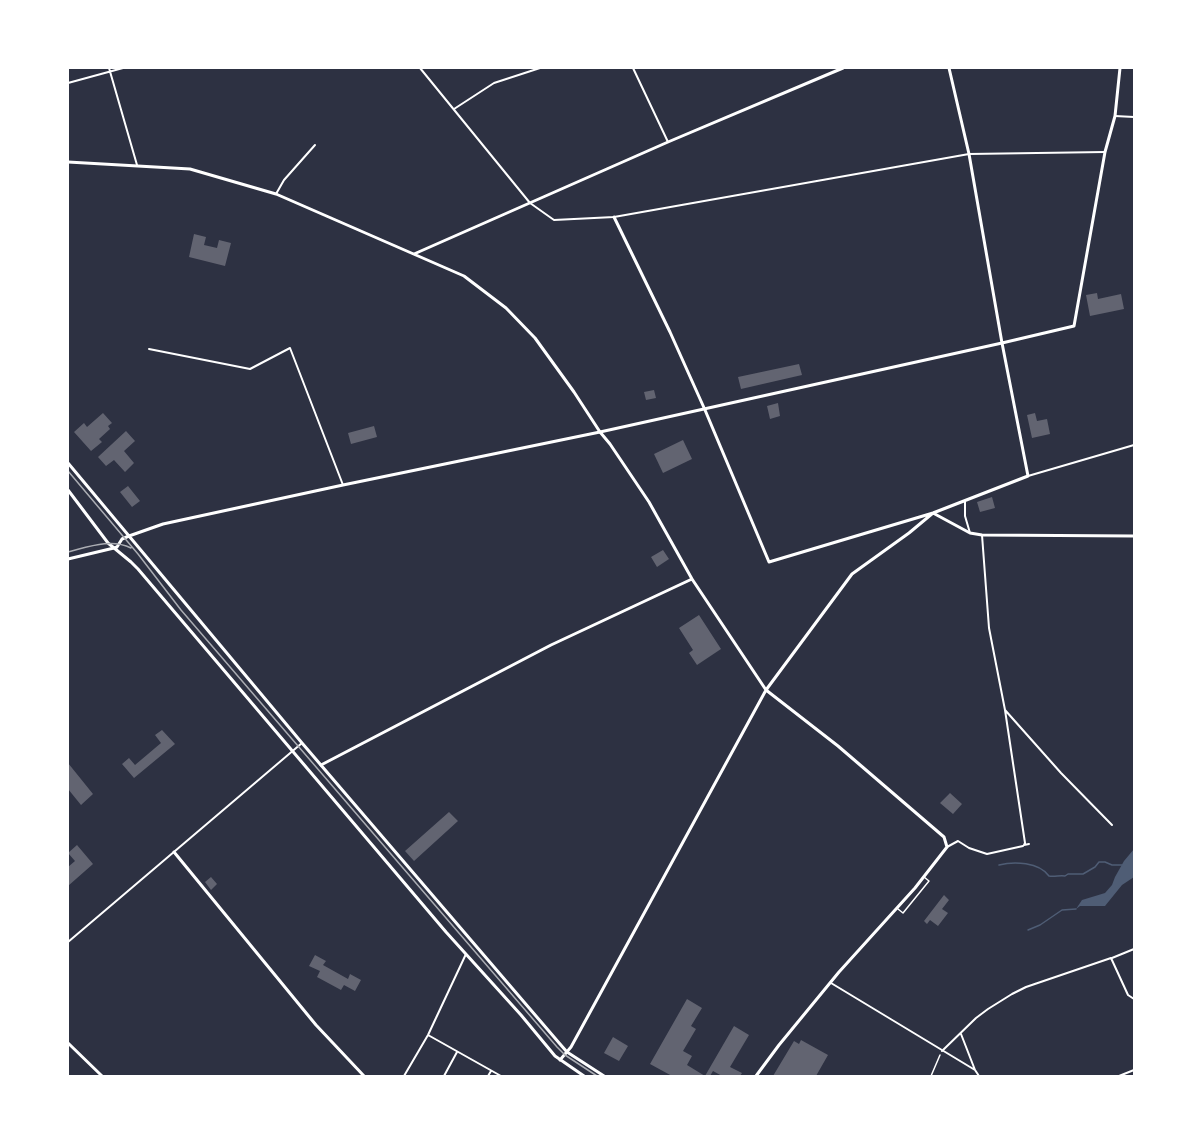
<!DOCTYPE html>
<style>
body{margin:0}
#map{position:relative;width:1202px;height:1144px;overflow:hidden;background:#2d3142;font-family:Commissioner,sans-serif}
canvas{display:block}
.frame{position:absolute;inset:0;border:69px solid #fff;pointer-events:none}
</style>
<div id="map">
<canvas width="1202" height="1144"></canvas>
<div class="frame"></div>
</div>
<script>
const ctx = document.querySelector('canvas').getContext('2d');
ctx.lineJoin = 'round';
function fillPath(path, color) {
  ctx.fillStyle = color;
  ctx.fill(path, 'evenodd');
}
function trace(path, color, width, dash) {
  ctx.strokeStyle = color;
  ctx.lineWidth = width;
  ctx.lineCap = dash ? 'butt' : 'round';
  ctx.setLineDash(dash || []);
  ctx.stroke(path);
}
const water = new Path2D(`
 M1134,849v28l-12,8 -17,21h-25l-4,3 6,-9 23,-7 7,-8 3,-8 9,-16z`);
const stream = new Path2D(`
 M999,865c15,-4 40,-3 50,11 6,1 11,-1 16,0l3,-2h15l12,-7 4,-5h6l7,3h10
 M1028,930l12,-5 22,-15 14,-1`);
const building = new Path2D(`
 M194,234l12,3 -2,8 13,3 2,-8 12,3 -6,23 -36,-9z
 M1097,293l1,6 23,-5 3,15 -34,7 -4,-21z
 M799,364l3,11 -61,14 -3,-12z
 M654,390l2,8 -10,2 -2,-8z
 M778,403l2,13 -10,3 -3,-13z
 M103,413l9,10 -4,3 2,3 -11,10 3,3 -11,9 -17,-19 10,-9 3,4z
 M1035,413l2,8 10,-2 3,15 -18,4 -5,-23z
 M374,426l3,11 -26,7 -3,-11z
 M126,431l9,10 -11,10 10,12 -9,9 -11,-12 -8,6 -8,-9z
 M683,440l9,19 -29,14 -9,-19z
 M128,486l12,15 -8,6 -12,-15z
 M992,497l3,11 -15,4 -3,-10z
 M663,550l6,9 -12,8 -6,-10z
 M699,615l22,34 -24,16 -8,-12 4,-3 -14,-22z
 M162,730l13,14 -41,34 -12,-14 7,-6 6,7 26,-22 -6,-8z
 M68,763l25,31 -12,11 -13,-16z
 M950,793l12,11 -9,10 -13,-11z
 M449,812l9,9 -44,40 -9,-10z
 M77,845l16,19 -25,22v-19l7,-6 -7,-8z
 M211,877l6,7 -6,6 -6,-8z
 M944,895l5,5 -7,9 6,4 -10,13 -8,-6 -3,4 -3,-3z
 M315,955l11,6 -3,4 25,14 2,-5 11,6 -6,11 -11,-6 -3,5 -24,-13 3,-6 -11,-5z
 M687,999l15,9 -11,18 5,3 -13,22 9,5 -5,9 18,11 29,-50 15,9 -19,32 12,6 -2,3h-18l-9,-5 -3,5h-38l-22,-12z
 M613,1037l15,9 -9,15 -15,-8z
 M801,1040l27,15 -12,21h-43l21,-35 5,3z`);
const path = new Path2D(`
 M931,1076l9,-21`);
const service = new Path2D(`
 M898,909l5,4 26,-32 -5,-4`);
const minor = new Path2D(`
 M109,68l28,97
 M420,68l110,135 24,17 60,-3 355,-63 136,-2
 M633,68l35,74
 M68,83l55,-15
 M454,109l40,-26 46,-15
 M1115,116l19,1
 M276,194l8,-14 31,-35
 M149,349l101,20 40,-21 53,137
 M1028,476l106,-31
 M965,501v15l5,17
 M982,535l7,93 16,82 20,133 -1,2 5,-1
 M1005,710l56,63 51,52
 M947,847l11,-6 11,7 18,6 36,-8
 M68,942l234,-199
 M1112,958l22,-9
 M831,983l144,87 4,6
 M961,1034l14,36
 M428,1035l73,41
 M942,1051l34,-33 12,-9 24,-15 14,-7 85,-29 17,37 6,4
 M404,1076l24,-41 38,-81
 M444,1076l13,-24
 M488,1076l3,-5
 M1119,1076l15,-6`);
const tertiary = new Path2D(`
 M68,162l122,7 86,25 188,82 42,32 29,30 39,54 26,40 10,12 39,58 43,77 74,111 72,56 106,91 3,10 -32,41 -76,84 -60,73 -23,31
 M614,217l56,115 35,78 64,152 164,-49 95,-37 -26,-133 -33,-189 -20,-86
 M414,254l254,-112 175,-74
 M1002,343l72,-17 31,-174 10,-36 5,-48
 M68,559l46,-11
 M321,765l230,-120 141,-66
 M174,852l142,173 48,51
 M68,1043l34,33
 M560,1060l11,-13 29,-53 166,-304 86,-116 57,-41 24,-20 37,20 12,2 152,1`);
const secondary = new Path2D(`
 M68,463l234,280 258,301 7,8 37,24
 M68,490l40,53 23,19 7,7 308,363 75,83 34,41 29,20
 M114,548l3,-1 5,-8 7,-3 34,-12 180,-39 257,-53 402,-89`);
const tram = new Path2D(`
 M68,471l70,83 43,56 376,437 8,8 32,21
 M68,552c20,-5 43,-14 63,-4`);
fillPath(water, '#4f5d75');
trace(stream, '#4f5d75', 1.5);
fillPath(building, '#626471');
trace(path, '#fff', 1.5);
trace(service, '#fff', 1.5);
trace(minor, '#fff', 2);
trace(tertiary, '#fff', 3);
trace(secondary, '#fff', 3);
trace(tram, '#abadb3', 1.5);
</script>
